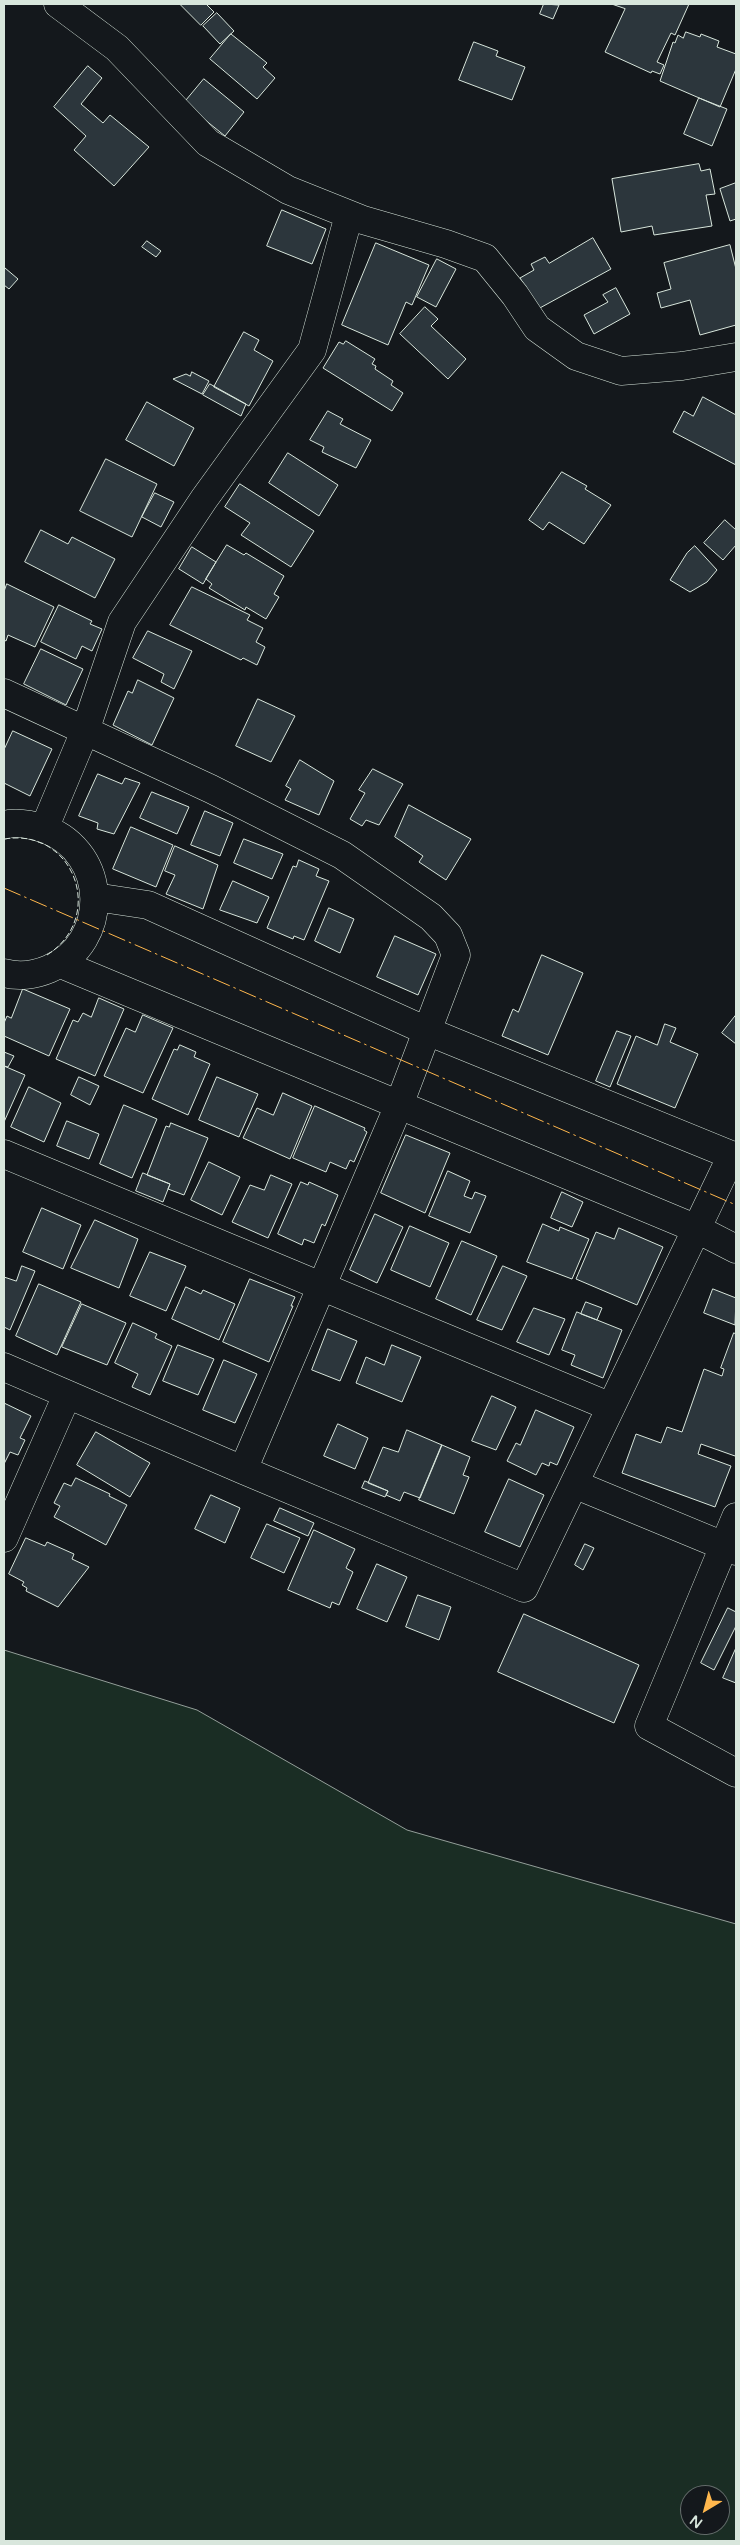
<!DOCTYPE html>
<style>
body{margin:0}
#map{position:relative;width:740px;height:2545px;overflow:hidden;background:#14181c;font-family:"Varela Round",sans-serif}
canvas{display:block}
.frame{position:absolute;inset:0;border:5px solid #d8e6dc;pointer-events:none}
.north{position:absolute;left:680px;top:2485px;width:50px;height:50px;box-sizing:border-box;background:#14181c;border:1px solid #626a69;border-radius:50%;rotate:217deg;font-size:14px;font-weight:700;line-height:20px;text-align:center;color:#d8e6dc}
.north::after{content:'';display:block;margin:auto;width:18px;height:22px;background:#ffb74d;clip-path:polygon(50% 0,100% 100%,50% 72%,0 100%)}
</style>
<div id="map">
<canvas width="740" height="2545"></canvas>
<div class="frame"></div>
<div class="north">N</div>
</div>
<script>
const ctx = document.querySelector('canvas').getContext('2d');
ctx.lineJoin = 'round';
function fillPath(path, color) {
  ctx.fillStyle = color;
  ctx.fill(path, 'evenodd');
}
function trace(path, color, width, dash) {
  ctx.strokeStyle = color;
  ctx.lineWidth = width;
  ctx.lineCap = dash ? 'butt' : 'round';
  ctx.setLineDash(dash || []);
  ctx.stroke(path);
}
const green = new Path2D(`
 M4,1650l193,60 210,120 329,94v617h-732zM690,2495h30v30h-30z`);
const building = new Path2D(`
 M180,4h26l8,8 -13,13z
 M544,4l15,1 -6,14 -13,-5z
 M612,4h77l-14,31 -4,-2 -14,29 7,3 -4,9 -8,-3 -1,2 -46,-21 20,-43z
 M217,13l17,18 -14,13 -17,-18z
 M686,32l14,5 1,-3 18,7 -2,6 19,7v15l-16,38 -60,-26 13,-39 2,1 3,-8 5,3z
 M231,34l36,29 -4,4 12,11 -18,21 -47,-40z
 M474,42l24,9 -2,5 29,11 -13,33 -53,-20z
 M88,66l14,12 -21,26 22,19 7,-8 39,32 -35,39 -40,-36 12,-14 -32,-29z
 M204,79l40,33 -19,24 -41,-33z
 M699,98l28,11 -15,37 -28,-12z
 M699,164l2,7 9,-2 5,25 -9,1 6,31 -58,9 -2,-9 -31,6 -9,-53z
 M736,183v36l-6,2 -10,-32z
 M282,210l44,19 -14,35 -45,-18z
 M593,238l18,31 -73,40 -18,-31 14,-8 -3,-6 14,-7 4,6z
 M147,241l14,10 -5,6 -14,-10z
 M376,243l53,22 -17,40 -6,-3 -18,43 -46,-20z
 M730,245l6,24v56l-36,10 -10,-35 -29,8 -4,-15 14,-4 -7,-26z
 M437,259l19,10 -20,38 -19,-10z
 M5,268l13,11 -9,10 -5,-4z
 M616,288l14,26 -36,20 -10,-19 24,-13 -5,-7z
 M425,307l13,12 -7,7 35,33 -18,20 -48,-45z
 M244,332l15,8 -5,10 19,11 -24,45 -35,-19z
 M346,341l29,18 -3,5 4,2 -1,3 18,12 -2,4 12,8 -11,18 -69,-43 16,-26 4,2z
 M192,372l17,9 -7,13 -29,-15 13,-5 4,2z
 M210,384l36,20 -5,12 -38,-21z
 M703,397l33,18v50l-63,-33 11,-21 9,5z
 M147,402l47,26 -20,38 -48,-26z
 M328,411l15,8 -3,5 31,16 -15,28 -34,-16 2,-5 -14,-7z
 M288,453l50,32 -19,31 -50,-33z
 M106,459l51,25 -25,53 -52,-26z
 M562,472l25,14 -2,3 26,16 -27,39 -35,-22 -6,8 -14,-10z
 M240,484l74,47 -23,36 -50,-32 9,-12 -25,-16z
 M155,493l19,9 -13,25 -19,-10z
 M725,520l11,10v15l-13,15 -19,-17z
 M41,530l27,14 4,-7 43,22 -20,39 -70,-36z
 M227,545l17,10 2,-2 38,23 -10,18 5,3 -13,22 -20,-12 -1,3 -36,-22 3,-4 -6,-5z
 M695,546l22,24 -10,12 -17,10 -20,-12 17,-27z
 M192,547l24,15 -13,22 -24,-15z
 M7,584l47,23 -19,40 -27,-12 -2,6 -2,-1v-48z
 M192,587l58,28 -3,5 16,8 -7,14 9,5 -8,18 -14,-7 -2,2 -71,-35z
 M59,605l33,16 -2,3 12,5 -10,22 -10,-5 -6,13 -35,-17z
 M148,631l44,20 -18,38 -13,-7 3,-8 -31,-16z
 M41,649l42,20 -17,36 -42,-21z
 M138,680l36,18 -22,47 -39,-20 15,-34 4,2z
 M258,699l37,17 -24,46 -35,-16z
 M13,731l39,18 -22,47 -26,-13v-33z
 M300,760l34,21 -15,34 -34,-15 6,-11 -5,-3z
 M373,769l30,15 -24,41 -13,-5 -4,6 -12,-7 15,-26 -6,-3z
 M98,774l24,10 3,-6 15,5 -26,51 -17,-5 1,-6 -19,-7z
 M152,792l37,15 -12,27 -37,-16z
 M409,805l62,34 -25,41 -27,-18 4,-6 -28,-19z
 M205,811l28,12 -13,33 -29,-11z
 M131,827l42,18 -17,42 -43,-18z
 M244,839l39,15 -11,25 -38,-16z
 M175,846l43,19 -15,44 -37,-15 9,-19 -10,-4z
 M299,860l20,9 -3,7 13,5 -25,59 -10,-4 -1,3 -26,-11 26,-62 3,1z
 M233,881l36,16 -12,26 -37,-13z
 M329,908l25,11 -14,34 -25,-12z
 M395,936l41,18 -18,41 -41,-18z
 M542,955l41,18 -35,82 -46,-19 11,-27 5,3z
 M23,989l47,20 -21,47 -45,-20v-13l3,-7 4,2z
 M99,998l25,11 -29,67 -39,-17 17,-39 5,2 5,-9 8,4z
 M143,1015l30,13 -30,65 -39,-17 22,-48 9,4z
 M736,1015v29l-14,-11z
 M665,1024l11,4 -6,14 28,12 -23,54 -58,-24 19,-48 21,9z
 M617,1031l14,5 -21,51 -14,-6z
 M180,1045l16,7 -2,5 16,7 -22,51 -36,-16 22,-50 3,1z
 M4,1052l10,4 -6,11 -4,-1z
 M4,1066l21,9 -21,47z
 M79,1077l20,9 -9,19 -19,-10z
 M217,1077l41,17 -19,43 -40,-17z
 M29,1087l32,16 -17,39 -33,-15z
 M283,1093l29,13 -22,53 -47,-21 14,-30 16,7z
 M124,1105l33,14 -25,59 -32,-14z
 M315,1106l50,22 -1,2 3,2 -13,30 -4,-2 -4,9 -16,-7 -4,10 -33,-14z
 M67,1121l32,13 -10,25 -32,-13z
 M171,1123l37,15 -24,57 -16,-6 2,-5 -23,-9 19,-49 3,1z
 M406,1135l44,18 -25,60 -44,-20z
 M209,1162l31,15 -18,38 -31,-15z
 M448,1171l22,10 -6,15 8,3 3,-7 11,4 -16,37 -41,-17z
 M143,1173l27,11 -7,18 -27,-11z
 M271,1175l21,9 -24,54 -36,-16 18,-37 14,5z
 M301,1182l7,3 1,-3 29,13 -13,31 -3,-2 -8,19 -10,-4 -2,6 -24,-11z
 M562,1192l21,10 -11,25 -21,-9z
 M42,1208l39,17 -18,44 -40,-17z
 M375,1214l28,13 -26,56 -27,-13z
 M95,1220l43,19 -19,49 -48,-20z
 M543,1224l16,7 1,-4 29,12 -17,40 -45,-17z
 M410,1226l39,17 -19,44 -39,-17z
 M619,1228l44,19 -26,58 -61,-26 20,-47 18,7z
 M462,1241l35,15 -26,59 -35,-16z
 M150,1252l36,14 -20,45 -36,-15z
 M22,1266l13,5 -25,59 -6,-3v-50l12,4z
 M503,1266l24,10 -25,54 -25,-10z
 M250,1279l45,18 -4,9h2l-24,56 -46,-20z
 M39,1284l42,18 -24,53 -41,-19z
 M186,1287l15,7 2,-4 32,14 -16,36 -47,-21z
 M713,1289l23,9 -1,27 -31,-12z
 M586,1302l16,6 -5,12 -16,-6z
 M82,1304l44,19 -19,42 -45,-18z
 M534,1308l31,11 -16,36 -32,-13z
 M577,1312l45,18 -19,48 -32,-13 4,-10 -13,-5z
 M133,1323l24,11 -2,4 17,8 -22,49 -18,-8 6,-13 -23,-11z
 M328,1329l29,12 -17,40 -28,-11z
 M734,1333l2,1v120l-1,2 -34,-12 -3,10 33,12 -16,41 -93,-34 14,-39 25,9 6,-16 15,5 22,-63 18,7 2,-7 -3,-1z
 M178,1345l36,14 -16,36 -35,-14z
 M392,1345l29,12 -19,45 -46,-19 10,-26 18,8z
 M224,1360l33,14 -22,49 -32,-13z
 M492,1396l24,11 -20,43 -24,-9z
 M4,1403l27,13 -11,22 5,2 -7,15 -8,-3 -6,12z
 M536,1410l38,17 -17,38 -7,-3 -1,4 -7,-3 -6,12 -29,-14 9,-18 4,2z
 M338,1424l30,14 -13,31 -31,-13z
 M407,1430l35,15 -22,53 -16,-6 -4,9 -14,-6 2,-4 -20,-8 15,-36 15,5z
 M96,1432l54,31 -20,34 -53,-32z
 M442,1445l28,12 -7,18 6,2 -15,37 -35,-14z
 M76,1478l34,16 -1,2 18,9 -21,40 -52,-28 6,-11 -6,-3 10,-20 7,3z
 M509,1479l35,16 -24,52 -35,-15z
 M365,1481l23,10 -3,6 -23,-9z
 M211,1495l29,13 -15,35 -30,-14z
 M280,1508l34,15 -6,13 -34,-15z
 M267,1524l33,14 -16,35 -33,-15z
 M314,1530l41,19 -9,19 7,4 -14,33 -7,-3 -2,6 -42,-18z
 M26,1538l19,8 2,-4 27,12 -2,5 17,8 -31,40 -32,-16 1,-3 -5,-3 2,-3 -15,-8z
 M585,1544l9,4 -11,22 -8,-5z
 M377,1564l30,13 -20,45 -30,-13z
 M418,1595l33,12 -12,33 -33,-13z
 M728,1608l8,4v14l-22,44 -13,-7z
 M524,1614l115,51 -25,58 -116,-51z
 M736,1648v35l-13,-5z`);
const minor = new Path2D(`
 M58,4l59,44 91,95 80,47 75,30 83,24 39,14 30,37 22,33 39,28 45,15 61,-5 54,-9
 M4,693l207,96 131,66 89,62 17,18 8,20 -57,150 -156,365
 M4,825c13,-4 29,0 41,4 64,24 66,113 4,140 -14,6 -31,8 -45,4
 M44,829l41,-98 37,-109 82,-123 108,-149 37,-135
 M95,897l53,8 279,126 309,126
 M61,964l636,265 39,20
 M4,1154l607,253
 M4,1367l239,103 281,118 208,-433
 M574,1484l162,67
 M736,1517l-87,209 87,47
 M4,1538l63,-143`);
const fence = new Path2D(`
 M4,839c70,-12 103,78 43,116`);
const power = new Path2D(`
 M4,888l732,317`);
fillPath(green, '#1a2d24');
trace(green, '#939e99', 1);
fillPath(building, '#2c363c');
trace(building, '#d8e6dc', 1);
trace(minor, '#d8e6dc', 29);
trace(minor, '#14181c', 28);
trace(fence, '#d8e6dc', 1, [6, 2.5]);
trace(power, '#ffb74d', 1, [18, 4, 2.5, 4]);
</script>
